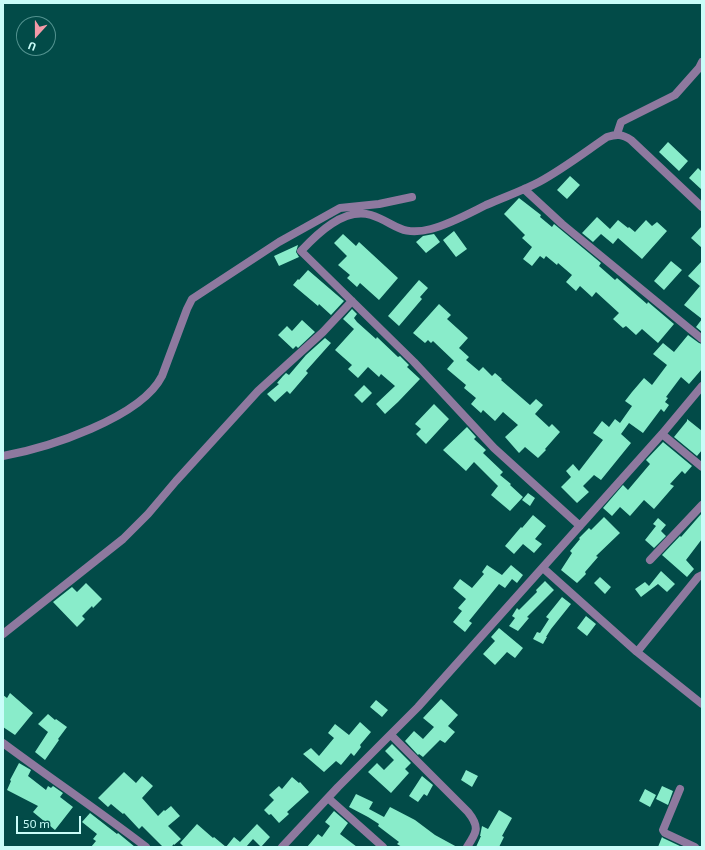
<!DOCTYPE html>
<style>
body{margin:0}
#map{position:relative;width:705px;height:850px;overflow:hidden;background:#024b48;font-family:"Exo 2",sans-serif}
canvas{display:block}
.frame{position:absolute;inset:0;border:4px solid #c9fdf9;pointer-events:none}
.north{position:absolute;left:16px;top:16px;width:40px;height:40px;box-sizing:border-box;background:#024b48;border:1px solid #52928f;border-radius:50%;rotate:201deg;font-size:11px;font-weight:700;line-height:16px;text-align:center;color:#c9fdf9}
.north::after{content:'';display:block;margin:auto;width:14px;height:18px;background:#f39aa8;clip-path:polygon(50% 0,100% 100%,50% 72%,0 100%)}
.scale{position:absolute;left:16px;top:816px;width:65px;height:18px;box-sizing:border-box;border:2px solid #c9fdf9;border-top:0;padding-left:5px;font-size:12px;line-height:14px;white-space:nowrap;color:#c9fdf9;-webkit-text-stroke:3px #024b48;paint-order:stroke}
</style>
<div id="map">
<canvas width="705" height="850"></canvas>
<div class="frame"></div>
<div class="north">U</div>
<div class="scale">50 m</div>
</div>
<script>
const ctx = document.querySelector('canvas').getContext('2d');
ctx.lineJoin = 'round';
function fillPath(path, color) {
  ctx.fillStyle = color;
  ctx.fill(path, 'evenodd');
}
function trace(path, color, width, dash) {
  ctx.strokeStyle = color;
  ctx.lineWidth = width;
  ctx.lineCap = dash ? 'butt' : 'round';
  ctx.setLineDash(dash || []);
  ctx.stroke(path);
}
const building = new Path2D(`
 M668,142l20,19 -9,10 -20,-19z
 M698,168l4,4v18l-13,-12z
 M570,176l10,9 -13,14 -10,-9z
 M519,198l22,17 -1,2 12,10 2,-3 47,39 -2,3 16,14 2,-2 30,26 1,-2 26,22 -16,19 -16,-14 -6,6 -10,-9 -3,2 -10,-9 6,-6 -23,-21 -4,5 -12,-11 -4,5 -10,-9 6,-7 -14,-12 -1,2 -11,-9 -2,3 -4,-3 -8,10 -9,-7 9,-12 -10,-9 3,-3 -21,-21z
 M597,217l13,12 8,-9 10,8 1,-1 6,5 11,-12 6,6 5,-4 10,9 -25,28 -24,-21 -5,6 -12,-10 -8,8 -11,-9z
 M702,226v22l-11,-10z
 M454,231l13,18 -11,8 -13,-17z
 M343,234l13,12 3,-4 39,36 -19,22 -19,-17 -3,4 -10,-9 3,-3 -12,-10 9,-9 -13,-13z
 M434,234l6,8 -14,11 -10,-11 7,-6z
 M298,245l-2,7 3,5 -20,9 -5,-10z
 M671,261l11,9 -18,20 -10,-9z
 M702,261v71l-6,-5 6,-8 -18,-14 16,-19 -12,-10z
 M308,270l36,31 -13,14 -12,-11 -1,2 -25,-21 5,-6 1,1z
 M419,280l9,8 -8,9 2,2 -23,27 -11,-10z
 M439,304l12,11 -4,4 21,19 -9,10 10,9 -3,3 13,11 4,-4 9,9 3,-3 7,6 -1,1 29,25 6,-6 7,6 -8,9 14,13 3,-3 8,8 -15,17 1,1 -8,8 -13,-11 -6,6 -14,-16 13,-12 -15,-13 -8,9 -12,-11 -2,3 -10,-9 5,-6 -12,-10 2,-3 -19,-16 7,-8 -21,-20 -2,2 -3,-3 -3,3 -12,-10z
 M352,309l5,5 -3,4 3,4 19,17 1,-2 21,20 2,-1 9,9 -2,2 13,12 -22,23 -13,12 -9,-10 19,-18 -14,-12 -2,3 -11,-10 -10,11 -10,-9 4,-4 -17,-15 19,-21 -11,-10z
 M302,320l13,12 -17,16 -2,-2 -3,3 -15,-14 9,-9 5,5z
 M688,335l11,8 3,1v25l-13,15 -8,-7 -15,20 2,1 -3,4 4,3 -5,7 -3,-3 -18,24 -14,-10 -8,11 10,9 -30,37 -7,-5 -11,11 6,6 -12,11 -16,-16 10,-10 -5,-6 7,-7 6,7 24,-31 -10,-7 9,-12 7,6 6,-8 5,4 12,-17 -7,-5 7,-9 12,-14 8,7 15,-20 -14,-11 10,-11 11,9z
 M325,338l6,5 -25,28 2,2 -18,21 -3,-3 -12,11 -8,-8 12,-10 -2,-1 6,-7 3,-3 3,2 17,-20z
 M364,385l8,8 -10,10 -8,-8z
 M434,404l15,15 -23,25 -10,-10 5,-5 -6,-5z
 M687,419l15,12v19l-5,6 -23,-19 13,-16z
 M467,427l9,10 -2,2 12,11 -3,3 20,19 -3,3 11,9 -1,1 13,12 -13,14 -19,-16 7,-9 -24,-24 -8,9 -23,-21z
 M663,442l29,24 -7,8 -3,-3 -12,13 4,2 -20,23 -10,-9 -14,16 -10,-9 -8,9 -9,-8 20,-23 5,5 22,-26 -4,-4z
 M528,493l7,5 -5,8 -8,-6z
 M702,513v26l-16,21 8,9 -7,8 -25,-22 18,-19 1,1z
 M533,515l13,11 -11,13 7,5 -8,9 -11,-9 -9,10 -9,-8 16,-19 1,1z
 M604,517l16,16 -24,23 2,1 -13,15 1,2 -9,9 -16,-13 11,-17 -2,-2 10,-12 -1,-1 10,-10 2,2z
 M658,518l8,7 -5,6 5,5 -12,12 -9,-8 11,-14 -3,-2z
 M487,565l15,10 9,-10 12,10 -6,8 -5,-4 -7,9 -6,-4 -30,37 3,2 -7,9 -12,-10 9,-11 -4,-3 8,-9 -13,-11 7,-9 12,9 12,-14 -2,-2z
 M661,571l14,13 -8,8 -9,-8 -17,13 -6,-8 10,-7 4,4z
 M600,577l11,10 -6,7 -11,-11z
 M545,581l9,9 -27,27 2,1 -11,13 -9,-5 6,-8 -3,-2 5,-8 2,2 18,-18 -1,-2z
 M86,583l16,16 -9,9 -1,-2 -10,10 3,3 -8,8 -24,-25 19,-15 5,5z
 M562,597l9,7 -20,25 -5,8h1l-4,7 -10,-5 4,-7 3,1 9,-14 -3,-2z
 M586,616l10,8 -9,12 -10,-8z
 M499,628l24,20 -8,10 -8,-6 -12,13 -12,-11 12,-13 -4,-4z
 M10,693l23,20 -18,22 -12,-8v-32l4,3z
 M441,699l17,16 -10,11 7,6 -10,11 -5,-3 -17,17 -4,-3 -1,1 -13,-14 9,-10 9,8 11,-12 -11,-9z
 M376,700l12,10 -6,7 -12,-10z
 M48,714l7,6 1,-1 11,8 -9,12 1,1 -14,20 -10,-8 13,-20 -10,-8z
 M360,722l11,10 -11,13 1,2 -7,9 -3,-3 -10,12 -5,-4 -12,11 -21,-18 8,-6 8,8 15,-18 -6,-5 7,-9 14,11z
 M392,744l19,19 -6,6 4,4 -18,20 -23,-21 9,-9 7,7 10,-10 -9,-9z
 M19,763l12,7 -3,6 18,14 2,-4 3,2 2,-2 10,7 -3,4 13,10 -18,23 -22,-18 5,-6 -31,-16 4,-9 -1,-1z
 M466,770l12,6 -6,11 -11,-7z
 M124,772l12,11 6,-7 11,10 -11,12 16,18 6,-6 1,1 6,-5 9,10 -12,10 13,13 -7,6v-1l-3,3h-8l-21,-21 -3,3 -15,-16 -1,1 -12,-10 -3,3 -10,-9z
 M422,776l11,9 -6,11 -3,-2 -6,8 -9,-6z
 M292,777l7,6 1,-1 9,10 -22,20 2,2 -10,9 -8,-9 -2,1 -5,-5 10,-10 -5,-5 10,-9 3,3z
 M662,786l11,5 -5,14 -12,-6z
 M645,789l11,6 -6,12 -11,-6z
 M356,794l17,8 -4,7 15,8 6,-10 25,13 20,15 22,12h-55l-5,-3 2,-2 -21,-16 1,-2 -11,-7 -19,-10z
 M499,810l13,8 -10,18 2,1 -5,10h-23l5,-11h-1l2,-10 6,3z
 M334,811l14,12 -8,11 17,13h-50l11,-13 4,3 8,-11 -5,-4z
 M90,813l27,21 1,-1 17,14h-44l5,-6 -3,-2 4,-5 -15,-12z
 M197,824l16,14 1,-1 12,10 8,-10 6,5 17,-18 13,13 -9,10 -8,-8 -7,8h-62l-4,-4z
 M662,837l1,1 19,9h-24z`);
const street = new Path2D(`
 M617,134l4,-12 54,-27 24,-27 3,-6
 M524,189l38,35 140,115
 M662,434l40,33
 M3,456c44,-8 138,-38 159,-80l25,-67 5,-10 87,-57 61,-34 39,-4 33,-7
 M580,526l-86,-78 -80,-86 -113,-111c16,-17 43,-44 70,-36 25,8 29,22 60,14 19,-5 37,-15 55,-24 18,-8 36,-14 53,-23 24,-13 46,-30 68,-45 10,-3 15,-3 24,3l71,67
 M650,560l52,-55
 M543,568l94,84 65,52
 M3,634l120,-95 25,-25 28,-33 82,-90 65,-59 29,-31
 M637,652l61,-75 4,-2
 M391,735l77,77c12,15 9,20 -1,35
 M3,743c47,35 96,68 143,104
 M680,789l-17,41 2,3 30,14
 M328,798l55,49
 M282,847l56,-60 80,-80 244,-273 40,-48`);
fillPath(building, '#89ecca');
trace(street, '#8e799f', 8);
</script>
